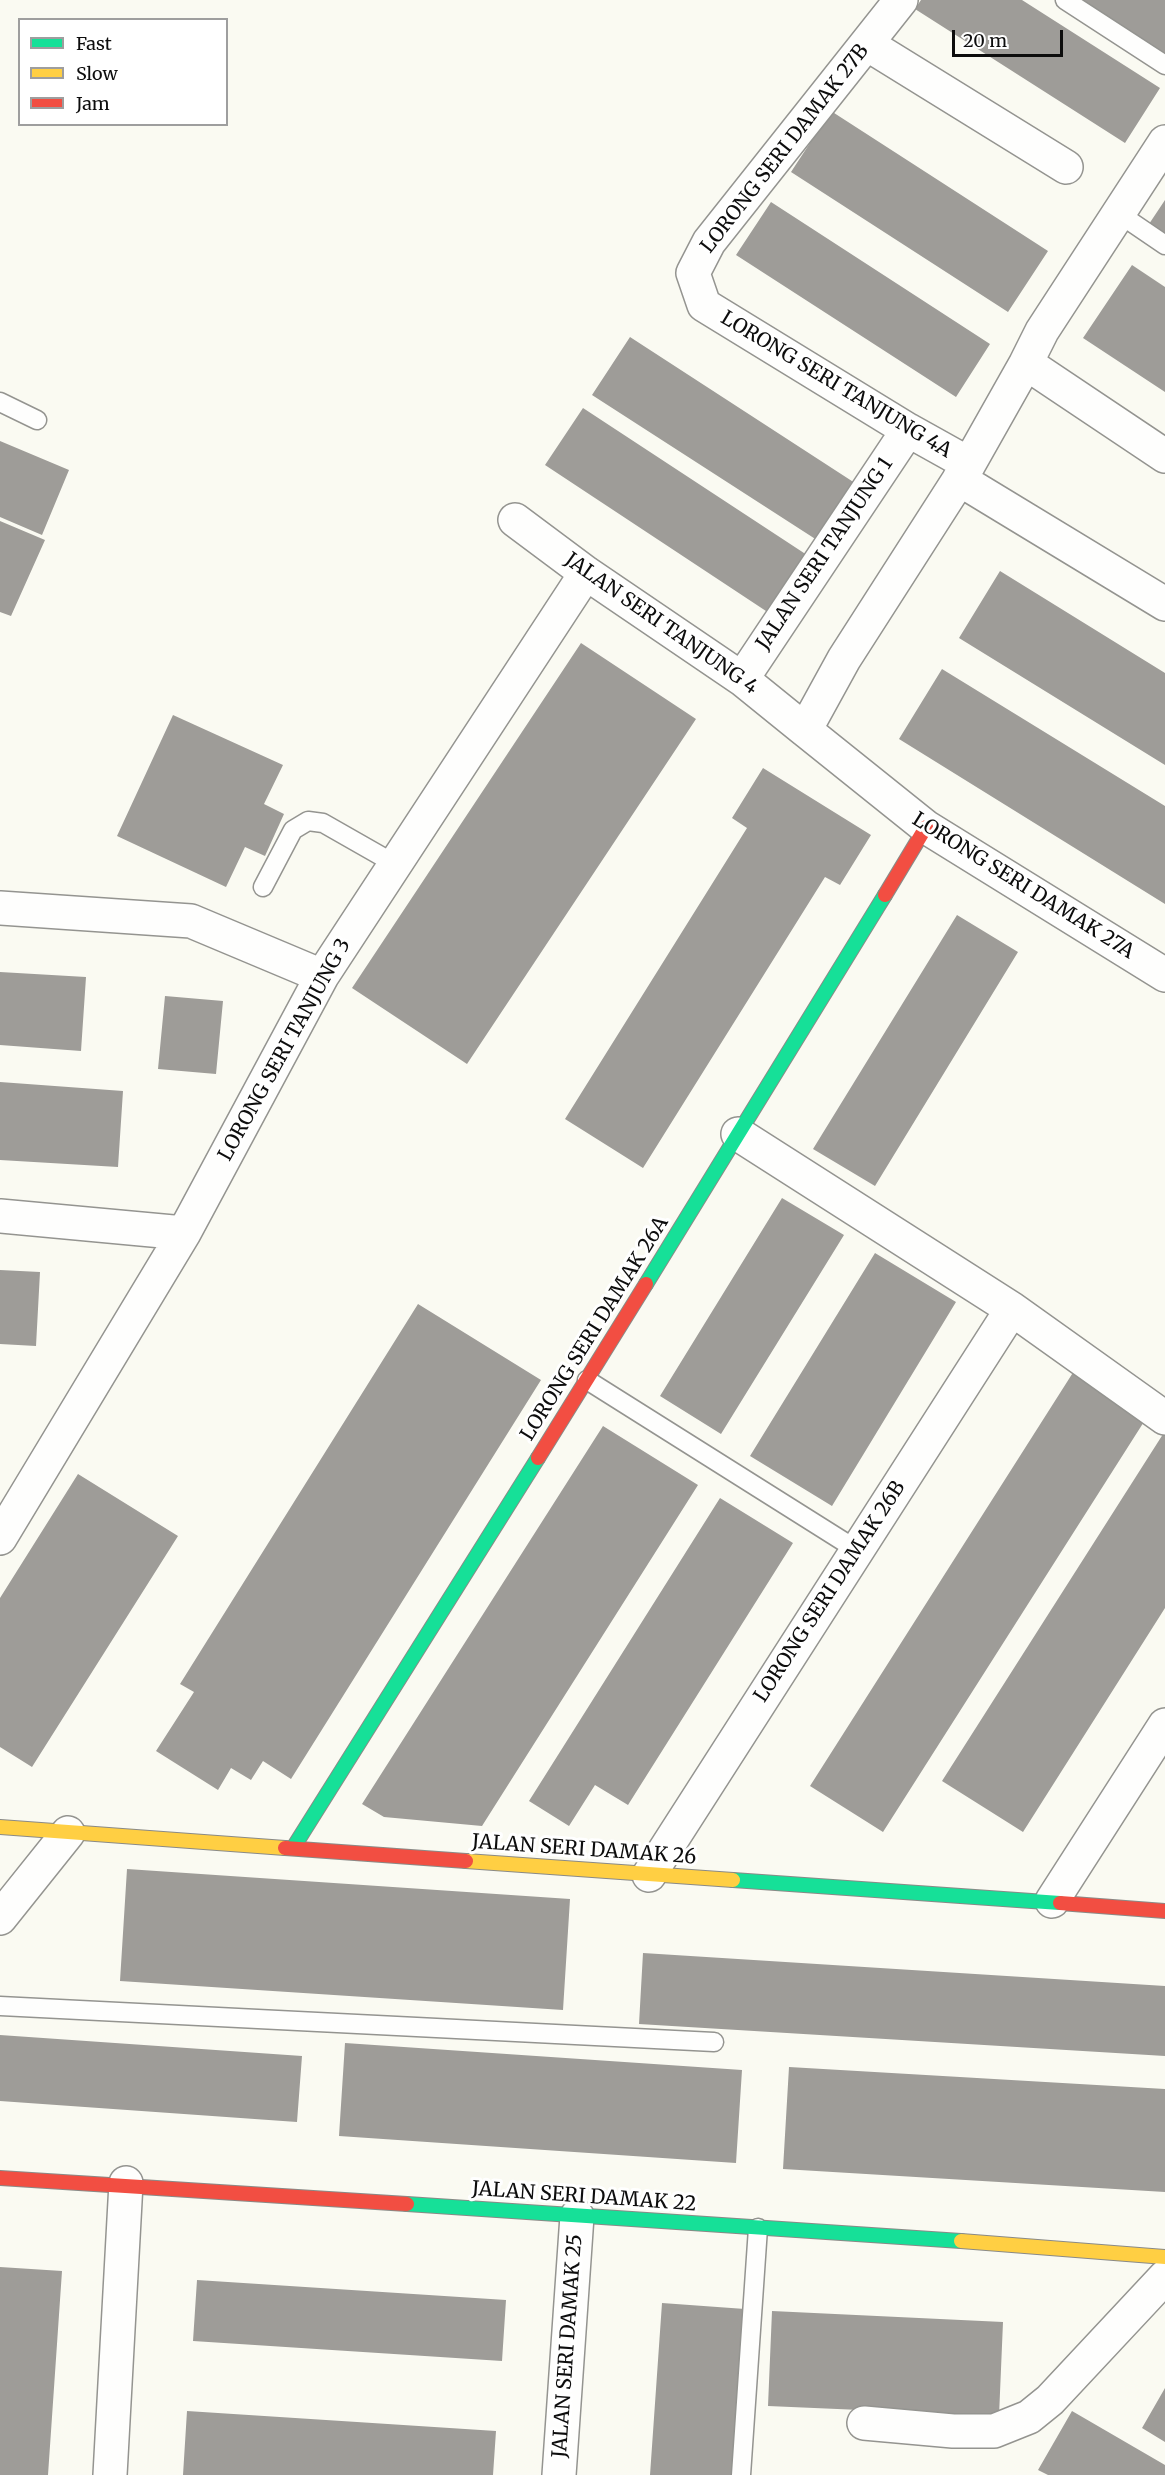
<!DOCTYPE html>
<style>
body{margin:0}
#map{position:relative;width:1165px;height:2475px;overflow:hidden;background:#fafaf2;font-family:Merriweather,serif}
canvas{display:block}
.legend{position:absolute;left:18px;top:18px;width:210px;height:108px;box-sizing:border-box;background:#fff;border:2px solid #9e9e9e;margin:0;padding:8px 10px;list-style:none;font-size:18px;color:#0d0d0d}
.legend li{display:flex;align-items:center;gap:12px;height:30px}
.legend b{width:30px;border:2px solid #9e9e9e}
.scale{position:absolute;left:952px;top:30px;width:111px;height:27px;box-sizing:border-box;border:3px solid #0d0d0d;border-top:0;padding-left:8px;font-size:18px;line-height:21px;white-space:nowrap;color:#0d0d0d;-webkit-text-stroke:4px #fff;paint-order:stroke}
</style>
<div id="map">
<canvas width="1165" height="2475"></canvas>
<ul class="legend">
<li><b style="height:8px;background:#16e098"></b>Fast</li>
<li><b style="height:8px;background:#ffcf43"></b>Slow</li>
<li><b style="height:8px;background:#f24e42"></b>Jam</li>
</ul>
<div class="scale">20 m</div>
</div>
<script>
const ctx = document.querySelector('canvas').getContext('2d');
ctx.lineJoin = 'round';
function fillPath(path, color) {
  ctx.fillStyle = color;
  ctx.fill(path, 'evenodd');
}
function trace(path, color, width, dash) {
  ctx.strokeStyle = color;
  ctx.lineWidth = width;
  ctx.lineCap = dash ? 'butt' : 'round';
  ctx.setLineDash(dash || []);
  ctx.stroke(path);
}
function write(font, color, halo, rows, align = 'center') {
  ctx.font = font + ' Merriweather,serif';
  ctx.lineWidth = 6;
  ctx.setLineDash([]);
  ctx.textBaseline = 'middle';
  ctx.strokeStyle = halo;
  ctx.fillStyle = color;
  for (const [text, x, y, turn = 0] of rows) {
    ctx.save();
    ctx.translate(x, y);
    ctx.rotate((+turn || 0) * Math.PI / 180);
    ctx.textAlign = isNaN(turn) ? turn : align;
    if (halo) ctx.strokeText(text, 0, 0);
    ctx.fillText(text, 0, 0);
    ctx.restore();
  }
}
const building = new Path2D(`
 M921,0h101l138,88 -35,55 -210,-134z
 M1077,0h88v60z
 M831,111l217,140 -40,61 -217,-140z
 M1165,200v47l-22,-14z
 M771,202l219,142 -34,53 -220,-142z
 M1132,265l33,22v105l-82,-54z
 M630,337l228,148 -38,57 -228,-147z
 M583,408l224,147 -38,58 -224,-148z
 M0,441l69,29 -27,65 -42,-18z
 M0,521l45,19 -34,76 -11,-4z
 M1000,571l165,102v92l-206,-127z
 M581,643l115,76 -229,345 -115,-76z
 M942,669l223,137v98l-266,-165z
 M173,715l110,50 -19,39 20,10 -19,42 -20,-9 -19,40 -109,-51z
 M763,768l108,67 -31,50 -15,-8 -182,291 -78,-49 182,-291 -15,-10z
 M957,915l61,37 -143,234 -62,-37z
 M0,972l86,5 -5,74 -81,-6z
 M165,996l58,5 -7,73 -58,-5z
 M0,1082l123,9 -5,76 -118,-7z
 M782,1198l62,37 -123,199 -61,-38z
 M875,1253l81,49 -124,204 -82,-50z
 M0,1270l40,2 -4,74 -36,-2z
 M418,1304l123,76 -250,399 -28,-18 -12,19 -20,-12 -13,22 -62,-39 38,-59 -14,-8z
 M1074,1371l73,46 -264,415 -73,-46z
 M603,1426l95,59 -216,341 -98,-9 -22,-13z
 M1165,1431v177l-142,224 -81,-51z
 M78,1474l100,62 -146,231 -32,-20v-149z
 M720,1498l73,45 -165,262 -33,-20 -26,41 -40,-25z
 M127,1869l443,30 -7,111 -443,-29z
 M643,1953l522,33v70l-526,-32z
 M0,2035l302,21 -5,66 -297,-21z
 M345,2043l397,27 -6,93 -397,-27z
 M789,2067l376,22v103l-382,-23z
 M0,2267l62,4 -14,204h-48z
 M197,2280l309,20 -4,61 -309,-20z
 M662,2303l83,6 -11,166h-84z
 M772,2311l231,11 -4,94 -231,-10z
 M1165,2388v54l-23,-14z
 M187,2411l309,20 -3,44h-310z
 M1072,2411l93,54v10h-117l-10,-5z`);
const lane = new Path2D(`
 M1065,0l100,65
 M1118,213l47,32
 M0,402l37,18
 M263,887l30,-57 15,-9 15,2 72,41
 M587,1380l270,170
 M0,2006l714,36
 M741,2475l17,-247`);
const street = new Path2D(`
 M901,0l-192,242 -16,31 11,32 204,125 61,34
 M867,44l199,123
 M1026,363l16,-32 123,-189
 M1165,456l-139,-93 -57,101 -125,195 -39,71 121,97 239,148
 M959,479l206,125
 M515,520l71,53 156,106 63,51
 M742,679l166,-249
 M0,908l191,13 131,55
 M738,1134l274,175 153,109
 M0,1216l184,17
 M0,1538l184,-305 138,-257 264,-403
 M649,1875l363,-566
 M1052,1901l113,-176
 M0,1918l68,-85
 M864,2423l89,8h41l35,-14 21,-17 115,-123
 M110,2475l16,-292
 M559,2475l18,-259`);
const fast = new Path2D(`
 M646,1284l239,-389
 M293,1848l245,-390
 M733,1880l327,23
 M407,2204l554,37`);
const slow = new Path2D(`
 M0,1827l285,21
 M466,1861l267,19
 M961,2241l204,16`);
const jam = new Path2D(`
 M885,895l41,-68
 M538,1458l108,-174
 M285,1848l181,13
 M1060,1903l105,8
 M0,2178l407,26`);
const streetNames = [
 ["LORONG SERI DAMAK 27B",785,149,-52],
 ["LORONG SERI TANJUNG 4A",836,385,31],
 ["JALAN SERI TANJUNG 1",825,554,-56],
 ["JALAN SERI TANJUNG 4",661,624,35],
 ["LORONG SERI DAMAK 27A",1023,886,32],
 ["LORONG SERI TANJUNG 3",285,1050,-61],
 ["LORONG SERI DAMAK 26A",595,1329,-58],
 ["LORONG SERI DAMAK 26B",830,1592,-57],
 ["JALAN SERI DAMAK 26",584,1850,4],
 ["JALAN SERI DAMAK 22",584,2197,4],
 ["JALAN SERI DAMAK 25",568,2346,-86]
];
fillPath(building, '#9e9c98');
trace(lane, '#949490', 21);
trace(street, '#949490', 36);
trace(fast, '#8a8a87', 16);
trace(slow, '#8a8a87', 16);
trace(jam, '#8a8a87', 16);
trace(lane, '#fefefd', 18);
trace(street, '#fefefd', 33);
trace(fast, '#16e098', 14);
trace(slow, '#ffcf43', 14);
trace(jam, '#f24e42', 14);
write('20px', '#0d0d0d', '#fff', streetNames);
</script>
